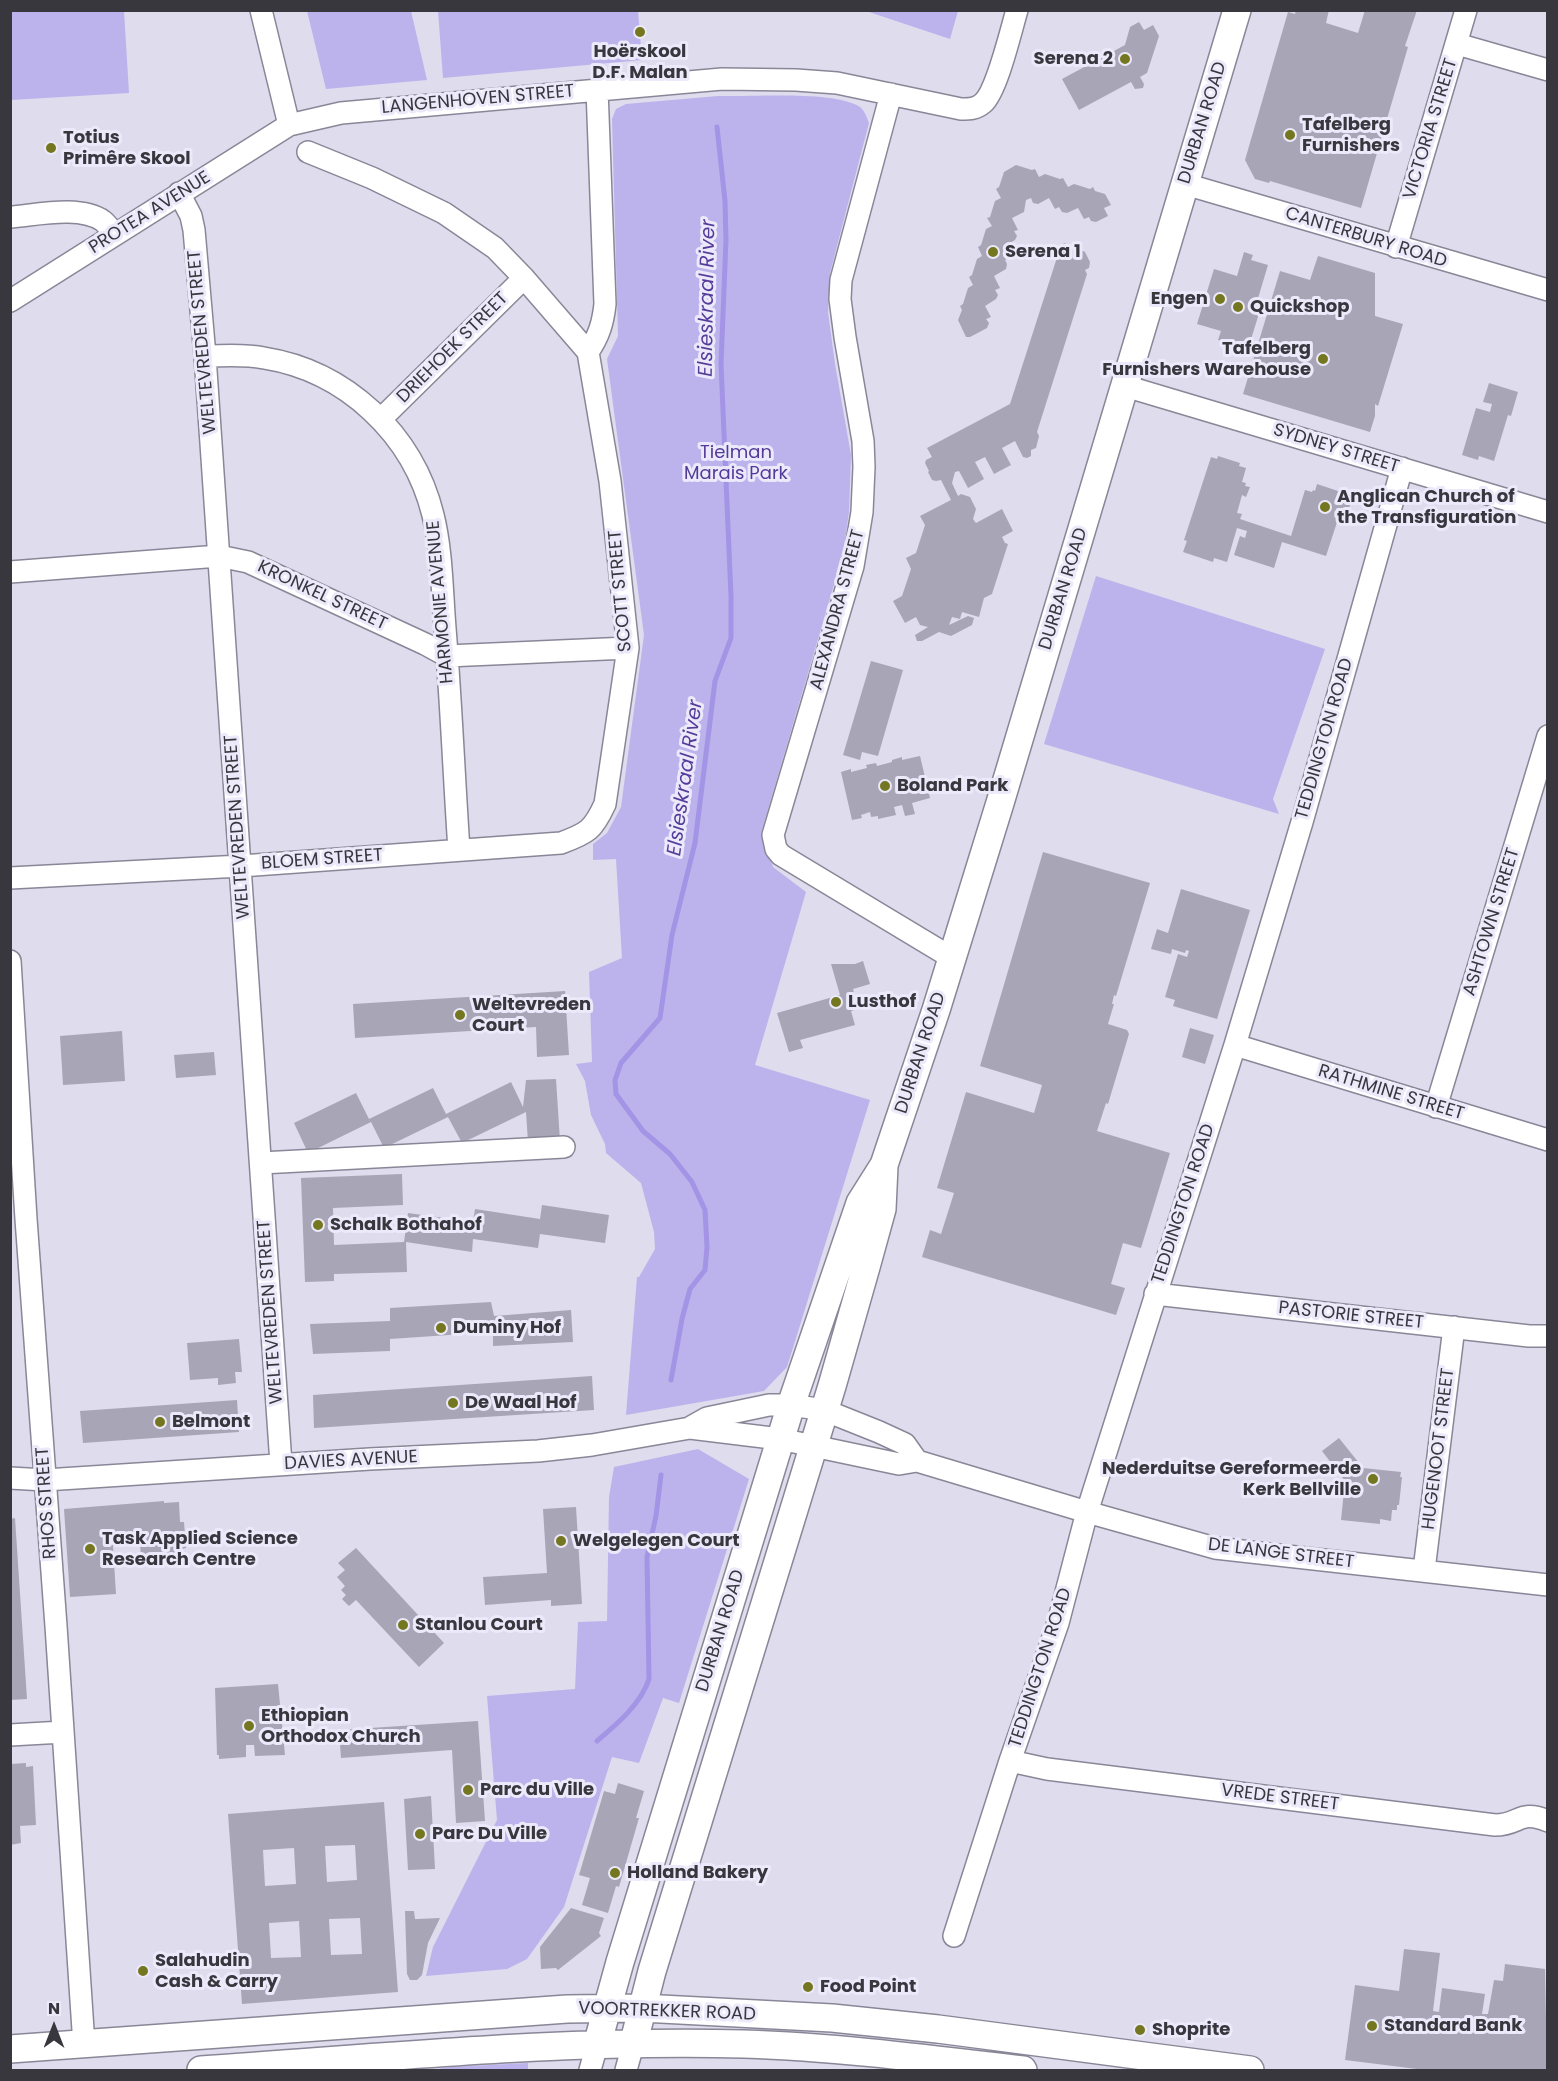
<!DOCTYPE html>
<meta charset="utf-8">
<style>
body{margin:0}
#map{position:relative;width:1558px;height:2081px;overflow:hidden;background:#dedced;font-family:Poppins,sans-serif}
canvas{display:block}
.frame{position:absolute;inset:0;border:12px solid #38373e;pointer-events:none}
.north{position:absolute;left:24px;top:1997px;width:60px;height:60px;-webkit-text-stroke:4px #ebe9fa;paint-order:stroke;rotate:0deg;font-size:16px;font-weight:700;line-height:24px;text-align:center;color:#38373e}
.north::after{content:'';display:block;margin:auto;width:21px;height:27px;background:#38373e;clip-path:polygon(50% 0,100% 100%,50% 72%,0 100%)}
</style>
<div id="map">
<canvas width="1558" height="2081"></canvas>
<div class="frame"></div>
<div class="north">N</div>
</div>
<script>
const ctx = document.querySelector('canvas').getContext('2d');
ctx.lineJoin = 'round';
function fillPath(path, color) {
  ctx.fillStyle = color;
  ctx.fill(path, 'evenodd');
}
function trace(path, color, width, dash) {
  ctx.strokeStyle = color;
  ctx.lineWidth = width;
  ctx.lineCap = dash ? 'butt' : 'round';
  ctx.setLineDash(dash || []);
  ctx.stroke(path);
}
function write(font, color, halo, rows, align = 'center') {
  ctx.font = font + ' Poppins,sans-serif';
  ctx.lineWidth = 6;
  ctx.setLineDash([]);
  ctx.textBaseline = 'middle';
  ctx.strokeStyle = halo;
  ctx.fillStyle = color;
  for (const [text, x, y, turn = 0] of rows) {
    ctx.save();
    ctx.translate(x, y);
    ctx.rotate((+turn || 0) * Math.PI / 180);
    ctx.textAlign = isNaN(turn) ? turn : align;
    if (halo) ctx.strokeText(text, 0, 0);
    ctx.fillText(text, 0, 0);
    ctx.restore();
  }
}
const green = new Path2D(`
 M11,10l113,1 5,82 -118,7z
 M307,11h104l16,69 -101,9z
 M438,11h200l4,49 -199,18z
 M866,11h92l-8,28z
 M718,96c33,1 117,-6 142,11 5,4 7,11 9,16l-39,150 -2,39 7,52 16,91 -2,57 -6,42 -82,279 12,34 33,25 -51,173 115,35 -83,267 -23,24 -138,24 11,-138h2l16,-28 -1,-17 -13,-49 -35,-30 -1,-9 -14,-29 -6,-34 -9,-17 16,-2 -3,-90 33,-14 -6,-99 -23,1v-16l14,-11 14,-26 23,-172 -37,-276 11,-23 -6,-217 4,-10 10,-5z
 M1096,576l229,73 -52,150 6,15 -235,-70z
 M698,1449l51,30 -70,224 -16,-5 -24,65 -27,-6 -48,150 -37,52 -20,10 -81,7 7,-29 64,-127 -10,-124 88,-7 3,-67 29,-1 2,-124 5,-30z
 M528,2063v7h-99l23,-3z`);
const stream = new Path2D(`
 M671,1380l11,-61 8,-30 15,-19 2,-23 -2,-37 -13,-28 -22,-28 -27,-23 -27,-37 -1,-14 6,-17 39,-45 12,-83 23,-92 20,-162 16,-43v-42l-10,-232 5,-124 -1,-39 -8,-74
 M597,1741c20,-17 44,-37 52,-62l-2,-122 9,-41 5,-41`);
const building = new Path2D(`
 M1296,10h33l-3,13 32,10 7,-23h52l-12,36 3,1 -47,161 -91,-27 -1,2 -14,-4 -10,-19 43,-148 7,2z
 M1139,22l5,8 9,-5 6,11 -12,37 -7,4 4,7 -1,4 -8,1 -4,-7 -52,28 -17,-31 63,-34 5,-18z
 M1016,165l16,5 3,-1 4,8 6,-3 15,5 3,-1 5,9 6,-3 16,5 3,-2 2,4 10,3 6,11 -7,3 4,8 -12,6 -5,-1 -2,-4 -5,2 -6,-11 -11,5 -5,-1 -3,-5 -4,2 -6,-11 -11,6 -5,-1 -2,-5 -5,2 -2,12 -12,6 6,12 -4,1 3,5 -2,4 -12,7 6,11 -4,2 2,4 -1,5 -12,7 6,12 -5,2 3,5 -2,4 -11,7 6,11 -5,2 3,4 -2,5 -17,9h-4l-8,-17 4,-10 -2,-4 3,-2 5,-16 5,-3 -4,-8 3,-2 5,-16 5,-3 -4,-9 3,-2 5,-16 6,-3 -5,-8 3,-1 5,-16 6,-3 -5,-9 3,-2 5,-15z
 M1065,243l8,16 3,-2 -1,-3 6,-4 4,2 5,10 -1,6 -4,2 2,4 -50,158 2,4 -3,12 -5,2v6l-4,2 -4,-1 -8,-16 -13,7 9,17 -17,9 -9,-17 -10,5 9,17 -16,9 -9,-17 -4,1 -3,11 6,13 3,-2 9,3 6,12 -3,10 3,4 26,-14 11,22 -11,6 3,6 3,1 -16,50 -8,4 -5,19 -17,-5 -2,7 -8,-2 -3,8 19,-9 6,2 -2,7 -21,11 -12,-4 -17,9h-5l-2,-6 13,-8 -8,-2 -4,-8 -11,6 -12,-22 9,-5 9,-27 -5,-11 10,-5 9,-28 -5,-9 31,-16 -10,-20 -5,1 -4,-1 -4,-8 1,-1 -4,-8 1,-3 6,-3 -5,-9 83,-44 51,-159z
 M1244,252l9,3 -2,5 17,5 -12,40 5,2 -13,42 -30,-9 3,-9 -24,-7 17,-55 23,7z
 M1318,256l57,17v43l28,8 -25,82 -3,-2v12l-5,16 -127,-38 37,-123 30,9z
 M1489,383l29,9 -7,24 -3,-1 -14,46 -15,-5 -1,4 -16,-5 14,-47 14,4 2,-8 -9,-2z
 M1218,456l22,7 -1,3 7,2 -4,14 4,1 -1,3 5,1 -4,10 -4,-2 -5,18 5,1 -2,5 51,17 14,-46 7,2 1,-2 2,1 2,-7 27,9 -1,6 8,3 -5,16 -7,-2 -13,40 -44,-14 -8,26 -40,-13 6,-19 5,2 2,-7 -10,-3 -10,34 -13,-4 -1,4 -30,-10 4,-11 -3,-1 27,-83 6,2z
 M871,661l32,9 -25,86 -16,-4 -2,8 -17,-5z
 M920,756l10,42 -18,5 3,11 -10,2 -3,-11 -8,2 2,8 -18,4v-3l-7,1 -1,-5 -9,3 1,3 -10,2 -11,-48 10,-3v3l16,-4 -1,-3 10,-2 1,3 15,-4v-2l10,-3v3z
 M1043,852l107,31 -34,113 -2,-1 -2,9h2l-6,20 19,6 2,4 -21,70 -2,-1 -9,28 73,22 -29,95 -18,-5 -12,41 14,4 -9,27 -194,-58 8,-27 11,4 13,-41 -17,-5 29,-96 68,21 8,-28 -62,-19z
 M1181,889l69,21 -33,109 -44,-13 2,-6 -10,-3 13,-43 9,3 2,-6 -3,-1 -1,3 -13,-4 -1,5 -20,-5 6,-20 11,4z
 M863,961l7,23 -17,5 5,20 -7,2 4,14 -55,15 3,8 -14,4 -12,-39 63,-18 -9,-31h24z
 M565,991l4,64 -32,2 -1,-30 -181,11 -2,-34z
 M1190,1028l24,7 -9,29 -23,-7z
 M122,1031l3,50 -62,4 -3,-49z
 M214,1052l2,23 -40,3 -2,-23z
 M556,1079l4,62 -32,1 -2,-30 -64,31 -14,-26 -64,31 -13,-26 -63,31 -14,-30 62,-30 13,26 64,-31 13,26 65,-32 12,25 3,-27z
 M402,1174l1,31 -70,3 1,37 70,-3 4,-29 65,9 2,-13 65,10 2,-14 67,10 -4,28 -65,-9 -2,14 -65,-9 -1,13 -66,-10 1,30 -73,2v7l-29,1 -4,-104z
 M491,1302l3,14 77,-6 2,32 -80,4v-14l-103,7v12l-77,3 -3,-30 80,-3v-13z
 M239,1339l3,33h-7l1,11 -18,2v-7l-28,2 -3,-37z
 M592,1376l2,34 -280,18 -1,-33z
 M237,1400l2,32 -156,11 -3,-32z
 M1339,1438l24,30 38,4 -1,5h2l-3,28h-2v5h-5l-1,11 -11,-2v5l-39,-4 4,-39 -23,-30z
 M164,1501v2l15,-1 1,20h4l2,26 -4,1v5l-41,3 -1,-13 -27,2 3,48 -46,3 -6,-88z
 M576,1507l6,97 -31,2v-6l-66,5 -2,-28 64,-4 -4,-64z
 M15,1518l12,181 -17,1v-181z
 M356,1548l88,95 -25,24 -63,-67 -7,6 -7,-7 4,-4 -5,-5 4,-4 -8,-9 8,-7 -7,-7z
 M278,1684l7,71 -30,1 -1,-11h-8v12l-27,2v-4h-2l-2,-67z
 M478,1721l7,100 -29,2 -4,-73 -111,8 -2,-28z
 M26,1763v4l7,-1 3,59 -16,1 1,17 -11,2v-81z
 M618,1783l26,8 -8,27h3l-20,69 -3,-1 -8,27 -26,-8 8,-27 -11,-3 25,-84 11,3z
 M431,1796l4,73 -27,1 -4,-71z
 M384,1802l14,190 -156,12 -14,-190zM355,1845l2,35 -30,2 -2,-36zM294,1848l2,36 -31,2 -2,-36zM360,1918l2,36 -31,1 -2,-36zM299,1921l2,36 -30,1 -2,-35z
 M571,1908l33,10 -5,15 2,3 -43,34 -2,-2 -15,1 -1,-22z
 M405,1911h9l1,8h3l22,-1 -12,25 -6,32 -5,5h-7l-3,-6z
 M1404,1949l36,4 -7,58 6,1 3,-24 43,6 -3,20h6l6,-34 9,1 2,-17 40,5 2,101h-122l-80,-10 10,-75 44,6z`);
const minor = new Path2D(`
 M261,10l28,115
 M1457,44l91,26
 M891,94l-50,186 -1,19 5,38 18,104 1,26 -2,45 -9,54 -80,269 3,14 5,6 171,103
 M1185,184l363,106
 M179,193l12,23 3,14 11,126 76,1108
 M10,217c27,-2 70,-12 93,4 4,3 8,9 12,14
 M1396,247l70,-237
 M10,301l279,-176 52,-12 381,-34 74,1 41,3 124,26c9,0 15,0 22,-6 14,-12 28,-73 34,-93
 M588,352c11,-16 15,-29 17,-48l-8,-215
 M205,356c20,0 39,-2 59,2 82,13 149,76 169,157 9,36 9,76 12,113 6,73 9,148 14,222
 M1125,386l423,126
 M381,419l143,-141
 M10,572l209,-16 29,6 177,82 22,12 181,-8
 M10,878l231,-12 320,-23c27,-10 32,-13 44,-39l23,-156 -18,-167 -22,-129 -64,-74 -29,-30 -51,-35 -72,-35 -64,-26
 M10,961l16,258 30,407 28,419
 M1235,1045l313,95
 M1436,1107l112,-371
 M261,1163l303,-16
 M1155,1294l374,42h19
 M691,1427l16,-9 62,-13h22l33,5 55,22 26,12 12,17
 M10,1478l35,2 325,-21 168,-8 54,-6 98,-17 90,11 119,25 18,-3 170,51 128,36 333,37
 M1424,1570l30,-243
 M10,1735l53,-3
 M1010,1761l37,8 448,56c25,0 24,-16 53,-4
 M954,1936l56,-175 48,-138 29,-111 148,-467 67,-223 100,-354
 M590,2070l7,-25
 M626,2070l7,-25`);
const major = new Path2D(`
 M597,2045l23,-83 171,-557 69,-202 24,-38 52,-155 64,-207 237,-793
 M633,2045l19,-74 180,-585 34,-119 16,-58 2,-43
 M10,2049l557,-40 75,-1 190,10 106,11 312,41
 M201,2070c180,-12 362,-31 543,-26 93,3 186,15 279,26`);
const markers = [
 [640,32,6,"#74771f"],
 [1125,59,6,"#74771f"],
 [1290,135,6,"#74771f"],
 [51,148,6,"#74771f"],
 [993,252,6,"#74771f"],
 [1220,299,6,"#74771f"],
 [1238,307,6,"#74771f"],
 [1323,359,6,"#74771f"],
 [1325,507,6,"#74771f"],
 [885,786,6,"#74771f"],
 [836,1002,6,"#74771f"],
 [460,1015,6,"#74771f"],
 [318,1225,6,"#74771f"],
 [441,1328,6,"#74771f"],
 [453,1403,6,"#74771f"],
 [160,1422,6,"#74771f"],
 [1373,1479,6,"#74771f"],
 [561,1541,6,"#74771f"],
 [90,1549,6,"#74771f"],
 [403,1625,6,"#74771f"],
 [249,1726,6,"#74771f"],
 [468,1790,6,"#74771f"],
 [420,1834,6,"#74771f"],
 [615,1873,6,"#74771f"],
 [143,1971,6,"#74771f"],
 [808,1987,6,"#74771f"],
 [1372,2026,6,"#74771f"],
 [1140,2030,6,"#74771f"]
];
const poiNames = [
 ["Hoërskool",640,52,"center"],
 ["D.F. Malan",640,73,"center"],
 ["Serena 2",1113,59,"right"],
 ["Tafelberg",1302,125],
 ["Furnishers",1302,146],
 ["Totius",63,138],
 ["Primêre Skool",63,159],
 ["Serena 1",1005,252],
 ["Engen",1208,299,"right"],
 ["Quickshop",1250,307],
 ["Tafelberg",1311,349,"right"],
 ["Furnishers Warehouse",1311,370,"right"],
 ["Anglican Church of",1337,497],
 ["the Transfiguration",1337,518],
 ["Boland Park",897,786],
 ["Lusthof",848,1002],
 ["Weltevreden",472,1005],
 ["Court",472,1026],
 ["Schalk Bothahof",330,1225],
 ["Duminy Hof",453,1328],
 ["De Waal Hof",465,1403],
 ["Belmont",172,1422],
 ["Nederduitse Gereformeerde",1361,1469,"right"],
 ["Kerk Bellville",1361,1490,"right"],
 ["Task Applied Science",102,1539],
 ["Research Centre",102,1560],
 ["Welgelegen Court",573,1541],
 ["Stanlou Court",415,1625],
 ["Ethiopian",261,1716],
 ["Orthodox Church",261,1737],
 ["Parc du Ville",480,1790],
 ["Parc Du Ville",432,1834],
 ["Holland Bakery",627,1873],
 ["Salahudin",155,1961],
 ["Cash & Carry",155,1982],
 ["Food Point",820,1987],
 ["Standard Bank",1384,2026],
 ["Shoprite",1152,2030]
];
const streetNames = [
 ["LANGENHOVEN STREET",478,100,-5],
 ["DURBAN ROAD",1203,123,-73],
 ["VICTORIA STREET",1431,129,-73],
 ["PROTEA AVENUE",150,213,-32],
 ["CANTERBURY ROAD",1366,238,17],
 ["WELTEVREDEN STREET",203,342,-95],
 ["DRIEHOEK STREET",453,348,-45],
 ["SYDNEY STREET",1336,449,17],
 ["DURBAN ROAD",1064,589,-73],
 ["SCOTT STREET",621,591,-95],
 ["KRONKEL STREET",322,596,25],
 ["HARMONIE AVENUE",441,602,-95],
 ["ALEXANDRA STREET",838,610,-75],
 ["TEDDINGTON ROAD",1325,739,-74],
 ["WELTEVREDEN STREET",238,827,-94],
 ["BLOEM STREET",322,860,-4],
 ["ASHTOWN STREET",1492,922,-73],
 ["DURBAN ROAD",921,1053,-72],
 ["RATHMINE STREET",1391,1093,17],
 ["TEDDINGTON ROAD",1184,1204,-72],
 ["WELTEVREDEN STREET",271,1312,-94],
 ["PASTORIE STREET",1351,1316,6],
 ["HUGENOOT STREET",1439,1449,-83],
 ["DAVIES AVENUE",351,1461,-3],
 ["RHOS STREET",47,1503,-94],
 ["DE LANGE STREET",1281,1554,7],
 ["DURBAN ROAD",721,1631,-73],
 ["TEDDINGTON ROAD",1041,1668,-72],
 ["VREDE STREET",1280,1798,7],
 ["VOORTREKKER ROAD",667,2012,2]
];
const parkNames = [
 ["Tielman",736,453],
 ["Marais Park",736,474]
];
const waterNames = [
 ["Elsieskraal River",708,298,-89],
 ["Elsieskraal River",686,778,-82]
];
fillPath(green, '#bcb3ec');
trace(stream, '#a394e5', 5);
fillPath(building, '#a8a6b6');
trace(minor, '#898797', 24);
trace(major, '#898797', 30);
trace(minor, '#fff', 21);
trace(major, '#fff', 27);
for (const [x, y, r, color] of markers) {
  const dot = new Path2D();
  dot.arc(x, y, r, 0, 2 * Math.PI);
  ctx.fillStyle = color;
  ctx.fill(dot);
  trace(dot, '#ebe9fa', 2);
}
write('bold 18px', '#38373e', '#ebe9fa', poiNames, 'left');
write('18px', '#38373e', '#ebe9fa', streetNames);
write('18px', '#543a98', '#ebe9fa', parkNames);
write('italic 20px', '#553c9a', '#ebe9fa', waterNames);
</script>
